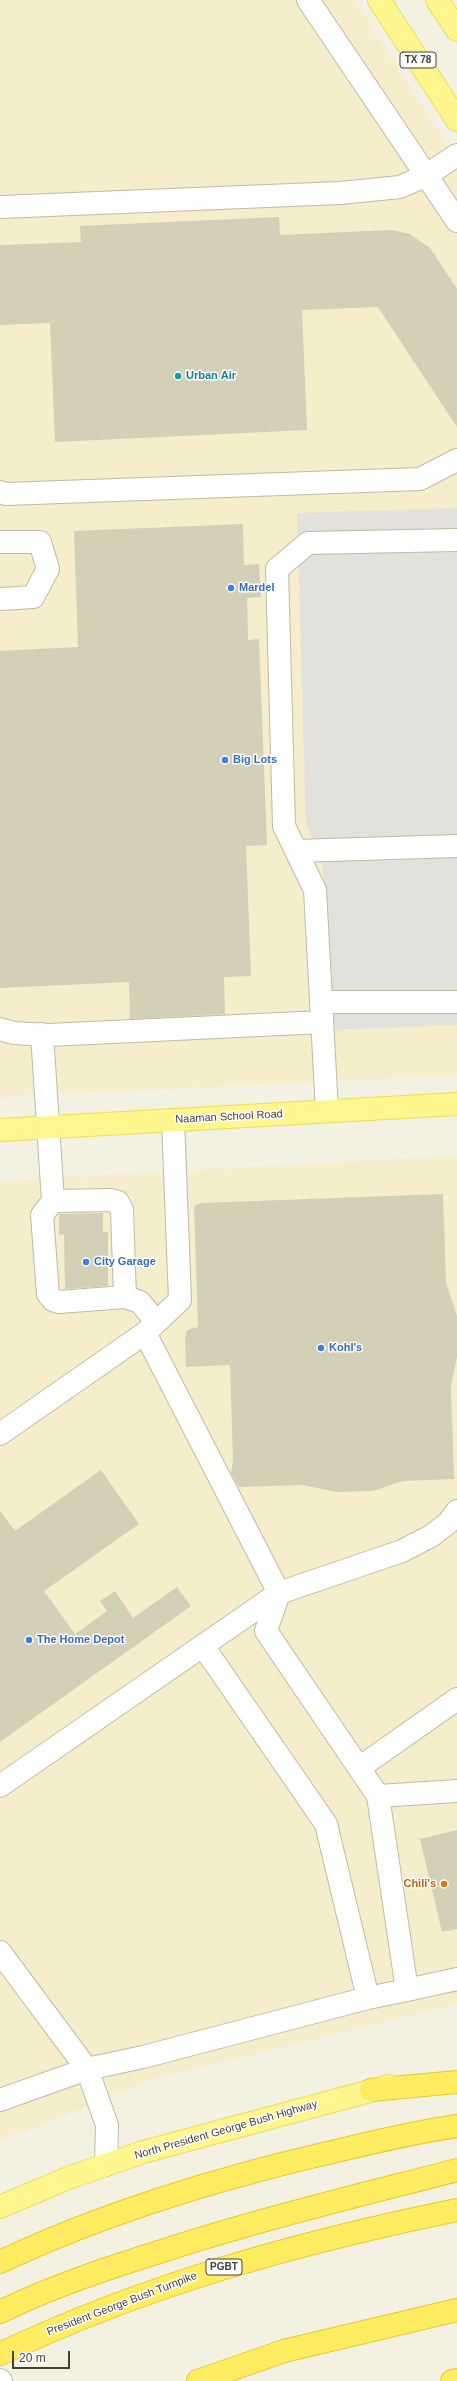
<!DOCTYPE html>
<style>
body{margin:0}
#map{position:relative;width:457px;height:2381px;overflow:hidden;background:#f2f1e2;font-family:Arial,sans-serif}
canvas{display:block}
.scale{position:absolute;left:12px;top:2351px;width:58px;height:18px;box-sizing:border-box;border:2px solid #444132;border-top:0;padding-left:5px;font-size:12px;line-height:14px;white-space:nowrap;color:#444132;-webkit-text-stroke:3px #fff;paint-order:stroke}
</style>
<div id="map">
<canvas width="457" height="2381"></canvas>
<div class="scale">20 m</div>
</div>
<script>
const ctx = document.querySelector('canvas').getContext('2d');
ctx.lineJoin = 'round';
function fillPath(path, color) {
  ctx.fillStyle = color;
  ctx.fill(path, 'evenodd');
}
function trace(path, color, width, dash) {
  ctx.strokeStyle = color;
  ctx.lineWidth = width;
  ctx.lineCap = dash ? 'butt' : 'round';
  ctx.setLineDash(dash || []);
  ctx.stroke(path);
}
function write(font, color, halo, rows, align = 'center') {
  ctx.font = font + ' Arial,sans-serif';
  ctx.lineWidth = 3;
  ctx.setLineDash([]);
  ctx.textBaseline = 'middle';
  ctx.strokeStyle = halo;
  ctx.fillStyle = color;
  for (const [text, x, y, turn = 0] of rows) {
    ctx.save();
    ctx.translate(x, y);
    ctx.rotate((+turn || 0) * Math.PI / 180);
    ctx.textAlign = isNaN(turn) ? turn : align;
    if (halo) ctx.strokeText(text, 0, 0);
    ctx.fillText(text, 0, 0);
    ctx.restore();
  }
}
const commercial = new Path2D(`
 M0,0h354l103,160v915l-457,22z
 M457,1156v848l-304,75 -153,62v-960z`);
const parking = new Path2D(`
 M457,508v517l-122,5 -12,-163 -17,-44 -9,-310z`);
const building = new Path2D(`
 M279,217l1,18 111,-5 19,4 20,14 27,41v138l-79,-120 -76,3 5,120 -252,12 -5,-119 -50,2v-80l81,-3 -1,-16z
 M243,524l1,41 15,-1 2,33 -14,1 1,42 11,-1 8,206 -21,1 5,130 -27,1 1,37 -95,5 -1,-37 -129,6v-337l78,-4 -4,-116z
 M443,1194l3,89 11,33v41l-6,29 3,93 -51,2 -30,10 -37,1 -33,-7 -64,2 -8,-14 2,-13 -3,-95 -44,2 -1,-27 2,-10 11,-3 -4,-121 7,-3z
 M103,1213v19h5v54l-43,3 -1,-55 -5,1v-21z
 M101,1470l38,54 -95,67 31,43 32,-23 -7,-10 15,-10 18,27 44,-31 14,19 -191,136v-231l15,20z
 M457,1830v99l-15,3 -22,-93z`);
const minor = new Path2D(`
 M308,0l149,221
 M0,207l340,-14 60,-6 27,-12 30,-20
 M0,492l6,2 414,-15 37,-19
 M0,542h40l8,27 -15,28 -33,2
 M296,851l161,-5
 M321,1002h136
 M0,1029l14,4 35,2 273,-13
 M42,1034l11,167 58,-1 7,2 4,8 3,87 15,5 16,20
 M327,1111l-12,-221 -31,-64 -7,-257 31,-26 149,-3
 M173,1120l7,180 -35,33 134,260 123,-42 29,-15 17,-13 9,-12
 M53,1201l-11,14 6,79 5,6 6,2 66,-5
 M0,1434l145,-101
 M279,1593l-13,38 112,165 29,194 50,-11
 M359,1768l98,-69
 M0,1786l279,-193
 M378,1796l79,-5
 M0,1952l87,117 20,56 -1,40
 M368,1998l39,-8
 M0,2100l87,-31 56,-12 225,-59 -42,-174 -123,-178
 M0,2380l1,1`);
const major = new Path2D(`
 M379,0l78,120
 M437,0l20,30
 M0,1130l457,-26
 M0,2207l68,-29 75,-26 246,-66`);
const highway = new Path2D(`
 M371,2090l86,-8
 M0,2262c106,-50 219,-84 332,-110 42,-10 83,-20 125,-26
 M0,2312c51,-25 105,-43 159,-60 98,-32 198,-56 298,-82
 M0,2354c145,-69 300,-112 457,-144
 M198,2381l86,-30 173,-41
 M452,2381l5,-1`);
const markers = [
 [178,376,4,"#0f9aa8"],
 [231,588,4,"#3f7fe0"],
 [225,760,4,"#3f7fe0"],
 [86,1262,4,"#3f7fe0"],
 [321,1348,4,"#3f7fe0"],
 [29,1640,4,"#3f7fe0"],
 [444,1884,4,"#e8710a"]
];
const shields = [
 [418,60,36],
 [224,2267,36]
];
const shieldNames = [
 ["TX 78",418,60],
 ["PGBT",224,2267]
];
const cultureNames = [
 ["Urban Air",186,376]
];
const shopNames = [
 ["Mardel",239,588],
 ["Big Lots",233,760],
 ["City Garage",94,1262],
 ["Kohl's",329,1348],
 ["The Home Depot",37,1640]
];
const streetNames = [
 ["Naaman School Road",229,1117,-3],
 ["North President George Bush Highway",226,2130,-16],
 ["President George Bush Turnpike",122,2304,-21]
];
const foodNames = [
 ["Chili's",436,1884]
];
fillPath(commercial, '#f6edca');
fillPath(parking, '#e2e1db');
fillPath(building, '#d4cfb7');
trace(minor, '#bebba4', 24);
trace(major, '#eade58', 24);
trace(highway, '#e6c928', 24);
trace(minor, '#fff', 22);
trace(major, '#fff78e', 22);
trace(highway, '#ffec60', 22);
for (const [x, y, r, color] of markers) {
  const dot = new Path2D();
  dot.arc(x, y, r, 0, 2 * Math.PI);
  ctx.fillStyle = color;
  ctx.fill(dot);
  trace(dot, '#fff', 1.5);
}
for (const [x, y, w] of shields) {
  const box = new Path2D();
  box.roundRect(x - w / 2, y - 8, w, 16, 3);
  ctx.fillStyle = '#fff';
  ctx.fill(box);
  trace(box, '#444132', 1);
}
write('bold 10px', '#444132', null, shieldNames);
write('bold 11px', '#0d838f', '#fff', cultureNames, 'left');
write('bold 11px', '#366cbe', '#fff', shopNames, 'left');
write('11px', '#444132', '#fff', streetNames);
write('bold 11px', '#c56008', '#fff', foodNames, 'right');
</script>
